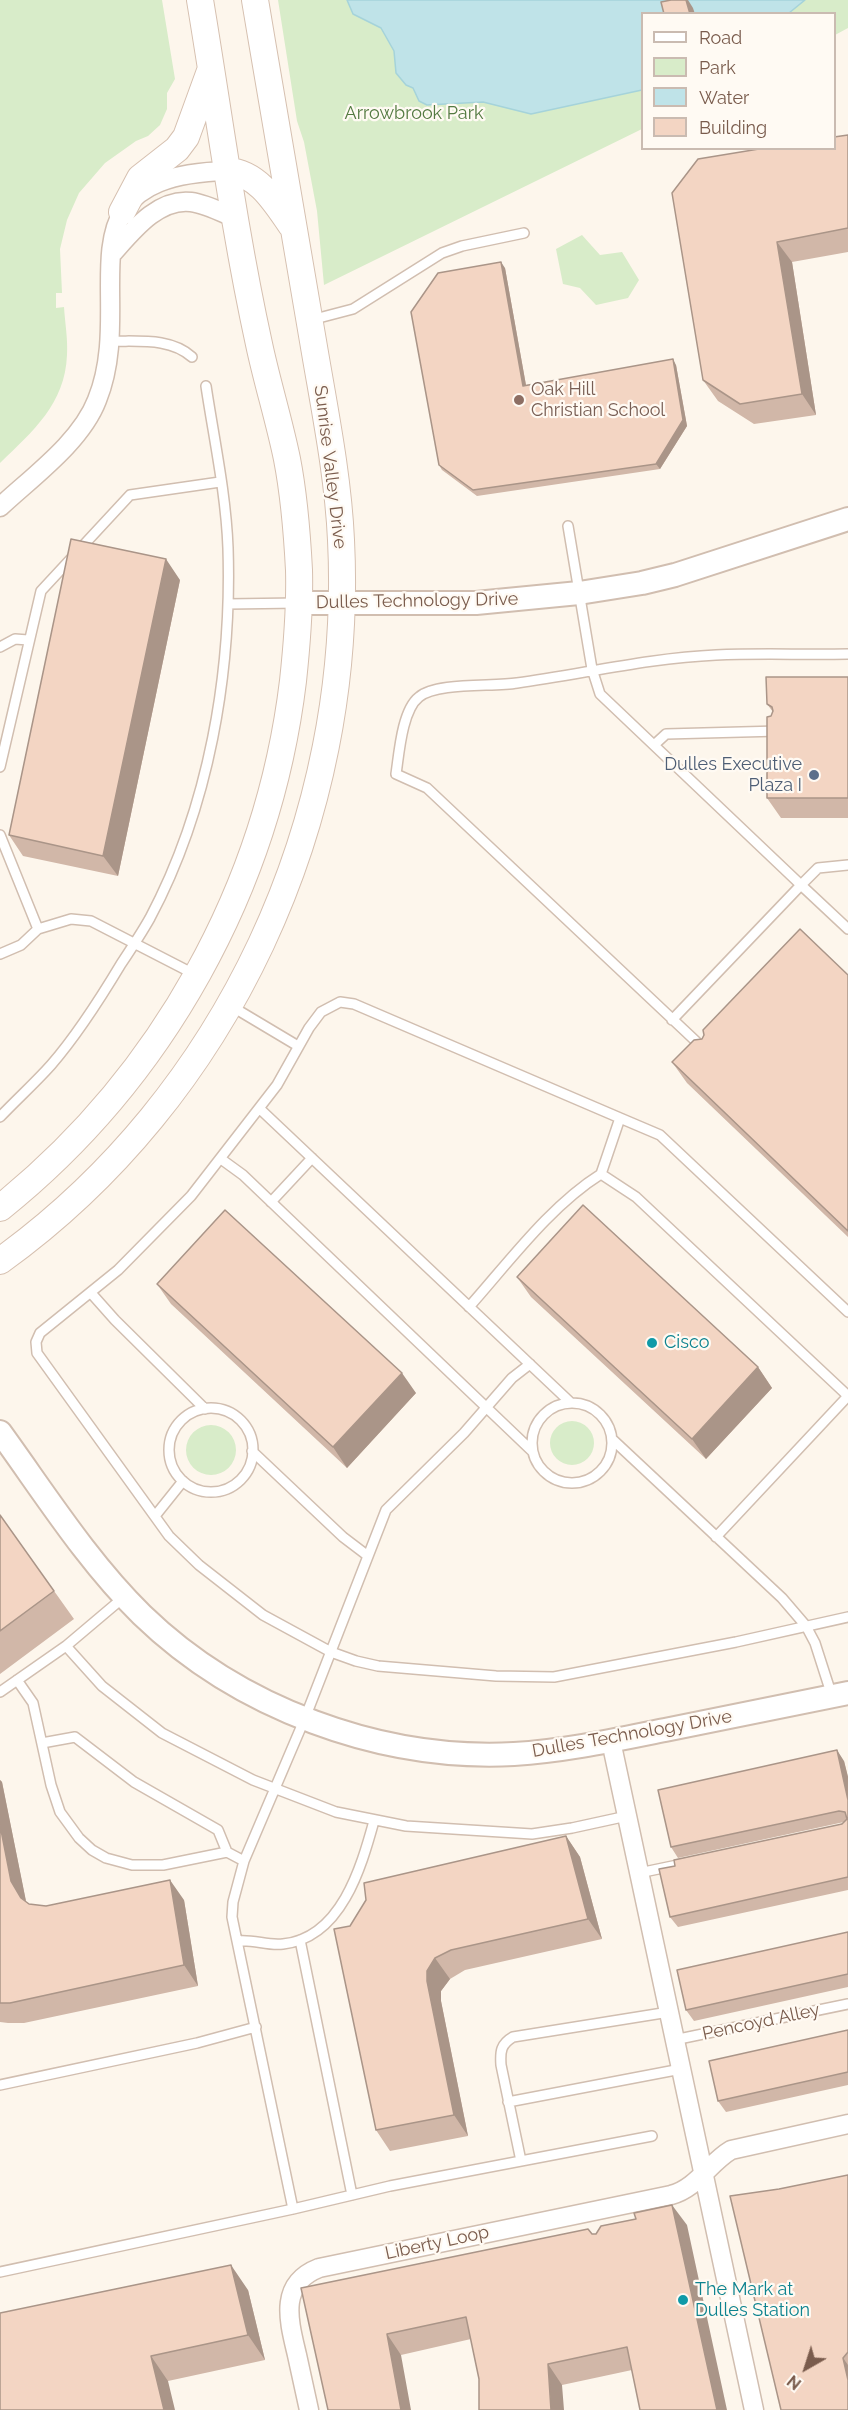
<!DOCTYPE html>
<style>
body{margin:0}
#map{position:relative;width:848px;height:2410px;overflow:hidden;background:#fdf6ec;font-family:Raleway,sans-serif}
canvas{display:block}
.legend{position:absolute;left:641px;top:12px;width:195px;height:138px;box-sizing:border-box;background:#fffaf3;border:2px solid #cabbb1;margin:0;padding:8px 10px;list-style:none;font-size:18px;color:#7a5c4d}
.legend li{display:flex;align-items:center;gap:12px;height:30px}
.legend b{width:30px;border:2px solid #cabbb1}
.north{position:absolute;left:776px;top:2338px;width:60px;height:60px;-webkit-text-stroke:4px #fffaf3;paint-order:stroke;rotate:219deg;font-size:16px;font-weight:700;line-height:24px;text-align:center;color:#7a5c4d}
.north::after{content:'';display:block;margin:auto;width:21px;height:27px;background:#7a5c4d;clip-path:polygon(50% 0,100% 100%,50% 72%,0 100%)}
</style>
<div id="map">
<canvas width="848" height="2410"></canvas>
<ul class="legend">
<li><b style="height:8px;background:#fff"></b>Road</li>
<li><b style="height:16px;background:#d8ecc9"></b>Park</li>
<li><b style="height:16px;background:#bfe3e8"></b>Water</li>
<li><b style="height:16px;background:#f3d5c3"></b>Building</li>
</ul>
<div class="north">N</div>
</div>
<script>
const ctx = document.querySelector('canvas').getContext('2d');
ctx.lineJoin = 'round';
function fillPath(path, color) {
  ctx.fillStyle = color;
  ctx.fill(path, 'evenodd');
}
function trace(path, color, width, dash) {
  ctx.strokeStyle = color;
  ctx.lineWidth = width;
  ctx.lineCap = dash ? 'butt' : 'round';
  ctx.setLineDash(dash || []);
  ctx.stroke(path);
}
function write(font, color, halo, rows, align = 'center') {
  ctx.font = font + ' Raleway,sans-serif';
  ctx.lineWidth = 4.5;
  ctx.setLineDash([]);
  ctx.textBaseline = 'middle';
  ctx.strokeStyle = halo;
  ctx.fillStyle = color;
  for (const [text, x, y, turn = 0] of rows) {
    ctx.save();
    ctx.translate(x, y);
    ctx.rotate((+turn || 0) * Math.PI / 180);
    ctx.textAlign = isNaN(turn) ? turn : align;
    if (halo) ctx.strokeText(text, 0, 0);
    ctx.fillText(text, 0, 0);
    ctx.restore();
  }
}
const green = new Path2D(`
 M0,0h162l13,79 -8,14v16l-7,16 -12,11 -12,5 -31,22 -26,30 -12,27 -7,29 2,44h-6v15l8,-1c1,16 4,32 3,48 -2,49 -34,76 -67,108z
 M278,0h570v28l-13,7 -1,-21h-192v115l-318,156 -7,-74 -13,-69 -7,-21z
 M582,235l18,20 22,-3 17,28 -11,18 -32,7 -16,-17 -17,-4 -7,-35z
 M550 1443a22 22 0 1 1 44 0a22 22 0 1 1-44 0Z
 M186 1450a25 25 0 1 1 50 0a25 25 0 1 1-50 0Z`);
const water = new Path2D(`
 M347,0h458l-16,13 -147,1v76l-111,24 -48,-12 -56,3 -8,-4 -6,-13 -7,-3 -10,-12 -2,-22 -13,-23 -28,-14z`);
const service = new Path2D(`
 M311,320l42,-11 89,-56 20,-7 62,-13
 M109,341c28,1 61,-4 83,16
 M568,526l24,143 8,25 201,191 -129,135
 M228,604l70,-1
 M0,647l15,-8 13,1
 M654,745l12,-11 113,-3
 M0,767l41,-176 89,-96 90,-13
 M0,835l38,94
 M848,865l-30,3 -17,17 47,44
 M0,954l21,-9 17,-16 33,-10 20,2 103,53
 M231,1006l67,40
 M702,1047l-275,-259 -31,-14c3,-20 6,-64 23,-77 17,-15 74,-10 98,-14 66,-9 132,-25 199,-28 44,-2 88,0 132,-1
 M260,1109l311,294
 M0,1117c17,-18 35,-34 51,-52 27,-31 49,-66 70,-101 10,-15 20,-30 29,-46 59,-111 82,-245 78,-370 -2,-54 -14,-109 -22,-162
 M620,1118l40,17 188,177
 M221,1159l22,16 290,277
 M601,1174l19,-56 -266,-114 -14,-2 -19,10 -12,16 -32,57 -86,111 -73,74 -78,63 -4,9 1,11 132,183 30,29 64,50 68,37 25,9 22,5 118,10 58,1 182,-35 112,-25
 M271,1202l41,-44
 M91,1293l24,27 90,89
 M469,1307c40,-45 81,-101 132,-133l35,23 212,199 -132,141
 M532 1443a40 40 0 1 1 80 0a40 40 0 1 1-80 0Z
 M169 1450a42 42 0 1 1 84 0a42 42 0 1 1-84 0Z
 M612,1439l170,159 24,28 9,17 17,53
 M252,1451l91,86 25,19
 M155,1516l28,-35
 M66,1646l36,40 60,47 91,47 83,32 70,14 126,8 40,-6 55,-12
 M17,1680l16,23 18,82 9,27 19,26 13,12 14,8 26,7h31l64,-13 17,9
 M0,1692l66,-46 58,-49
 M42,1743l33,-6 59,45 84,48 9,22
 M374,1821c-13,47 -33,117 -91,123 -16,2 -29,-5 -46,-3l-5,-24 1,-15 11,-41 61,-143 81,-208 78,-77 48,-55 18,-14
 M639,1873l48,-10
 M300,1940l52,255
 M674,2040l174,-36
 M0,2085l197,-42 59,-16
 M508,2102l173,-33
 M521,2161l-20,-96c-1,-14 0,-21 12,-28l156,-25
 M293,2209l97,-23 262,-50
 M0,2272l293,-63 -56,-268`);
const minor = new Path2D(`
 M111,255c20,-22 46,-57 80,-53 15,2 30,10 44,16
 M0,507c32,-30 81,-65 97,-107 42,-103 -47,-225 131,-229
 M611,1741l143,669
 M309,2410c-4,-18 -8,-36 -12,-55 -8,-34 -19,-71 22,-87l352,-73c26,-7 38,-32 60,-45l117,-26`);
const tertiary = new Path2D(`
 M299,603h177l103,-10 63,-10 33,-8 173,-56
 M0,1432c45,62 87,129 142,183 96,93 238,146 372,139 51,-3 101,-14 151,-24 61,-12 122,-25 183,-37`);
const secondary = new Path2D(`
 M228,171c30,2 47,31 63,54
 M122,212l18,-34 37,-29 9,-12 24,-66
 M0,1208c162,-130 268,-320 293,-527 4,-37 7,-74 6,-111 -2,-38 -5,-75 -12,-111 -8,-39 -20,-77 -28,-115 -25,-114 -40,-230 -59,-344
 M0,1261c228,-164 355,-442 341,-721 -3,-66 -17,-133 -28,-199 -19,-113 -39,-227 -58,-341`);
const wall = new Path2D(`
 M848,135v117l-56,10 24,153 -62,9 -36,-23 -15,-21 -31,-187z
 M505,268l21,117 150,-20 11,61 -27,43 -183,27 -35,-26 -3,-5z
 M180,580l-62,296 -95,-20 -14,-21z
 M848,677v141h-67l-14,-20 6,-86 -6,-8z
 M848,975v262l-161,-154 -15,-21 30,-23z
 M517,1277l241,90 14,21 -66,71 -175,-162z
 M157,1284l259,109 -69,75 -176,-164z
 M0,1515l74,104 -74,55z
 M844,1761l4,16v113l-170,37 -8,-10 174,-95 -166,36 -7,-11z
 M0,1780l2,2 24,120 3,2 17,2 138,-6 14,86 -174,37h-16l-8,-1z
 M566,1836l14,21 22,82 -137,31 -15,9 -9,12v10l27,135 -78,15 -14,-21 -26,-204z
 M848,1932v55l-154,34 -8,-11z
 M848,2030v55l-122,27 -8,-11z
 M848,2175v235l-69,-221z
 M687,2225l-55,145 -70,15 -83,-6 -8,-40 -70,16 -100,-67 291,-54h4z
 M248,2290l17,70 -97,21 -168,29z`);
const shadedWall = new Path2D(`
 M686,0h2l5,8 2,6h-5z
 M777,242l15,20 24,153 -14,-21z
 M501,262l4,6 22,123 -4,-5z
 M673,359l3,6 11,61 -27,43 -4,-5z
 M166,559l14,21 -62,296 -15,-20z
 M758,1367l14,21 -66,71 -14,-20z
 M402,1373l14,20 -69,75 -14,-21z
 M837,1750l7,11 4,16v23z
 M0,1780l2,2 24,119 -5,-3 -10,-17 -11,-56z
 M566,1836l14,21 22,82 -14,-20z
 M170,1880l14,20 14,86 -14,-21z
 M435,1958l15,21 -9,12v10l27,135 -14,-21 -27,-134v-10z
 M672,2205l15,20 40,185h-10z
 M231,2265l17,25 17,70 -17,-25z
 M387,2334l14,21 10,55h-10z
 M151,2356l17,25 7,29h-11z
 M843,2358l5,7v15z
 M548,2364l14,21 2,25h-13z`);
const building = new Path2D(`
 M671,0h15l4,14h-26l-3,-12z
 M848,135v93l-71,14 25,152 -62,10 -37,-24 -31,-187 26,-34 67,-11h69v-11z
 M501,262l22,124 150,-27 10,61 -27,44 -183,26 -34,-25 -28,-153 27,-39z
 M71,539l95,20 -63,297 -94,-21z
 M766,677h82v121h-81v-81l4,-1 2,-5 -1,-4 -5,-3z
 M800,929l48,46v256l-176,-169 22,-22 8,-1 2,-4 -1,-5z
 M583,1205l175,162 -66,72 -175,-162z
 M225,1210l177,163 -69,74 -176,-163z
 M0,1515l54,76 -54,40z
 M837,1750l11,50v77l-178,40 -11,-48 16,-3 -1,-6 168,-36 5,-5 -2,-7 -6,-1 -168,36 -13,-57z
 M0,1825l11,56 10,17 8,6 17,2 124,-26 14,85 -174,38h-10z
 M566,1836l22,83 -137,31 -16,8 -8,13v10l27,134 -78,15 -42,-201 16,-3 16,-26 -2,-17z
 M848,1932v42l-162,36 -9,-40z
 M848,2030v42l-130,29 -9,-40z
 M848,2175v177l-5,6 5,22v30h-67l-51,-214 49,-7z
 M672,2205l45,205h-77l-13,-63 -79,17 3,46h-72v-31l-13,-62 -79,17 14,76h-73l-27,-122 287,-59 4,5h4l5,-8 35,-7 -2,-6z
 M231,2265l17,70 -97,21 13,54h-164v-97z`);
const markers = [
 [519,400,6,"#8d6e63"],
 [814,775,6,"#5c6f8a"],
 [652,1343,6,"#0f9aa8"],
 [683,2300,6,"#0f9aa8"]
];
const parkNames = [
 ["Arrowbrook Park",414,114]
];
const educationNames = [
 ["Oak Hill",531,390],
 ["Christian School",531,411]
];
const streetNames = [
 ["Sunrise Valley Drive",330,467,83],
 ["Dulles Technology Drive",417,601,-1],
 ["Dulles Technology Drive",632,1734,-10],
 ["Pencoyd Alley",761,2022,-12],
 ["Liberty Loop",437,2243,-12]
];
const serviceNames = [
 ["Dulles Executive",802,765],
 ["Plaza I",802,786]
];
const cultureNames = [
 ["Cisco",664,1343],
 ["The Mark at",695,2290],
 ["Dulles Station",695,2311]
];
fillPath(green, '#d8ecc9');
fillPath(water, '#bfe3e8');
trace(water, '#a5d3da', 1.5);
trace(service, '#d1beb0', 12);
trace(minor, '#d1beb0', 21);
trace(tertiary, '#d1beb0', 26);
trace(secondary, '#d6c0b0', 28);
trace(service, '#fff', 9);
trace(minor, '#fff', 18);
trace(tertiary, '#fff', 22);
trace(secondary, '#fff', 26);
fillPath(wall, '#d1b7a8');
fillPath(shadedWall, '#aa9588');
fillPath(building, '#f3d5c3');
trace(building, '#aa9588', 1.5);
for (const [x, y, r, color] of markers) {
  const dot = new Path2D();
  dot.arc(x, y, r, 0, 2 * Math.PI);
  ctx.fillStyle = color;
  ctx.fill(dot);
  trace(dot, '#fffaf3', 2);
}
write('18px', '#537a41', '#fffaf3', parkNames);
write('18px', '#785e54', '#fffaf3', educationNames, 'left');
write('18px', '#7a5c4d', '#fffaf3', streetNames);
write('18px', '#4e5e75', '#fffaf3', serviceNames, 'right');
write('18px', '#0d838f', '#fffaf3', cultureNames, 'left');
</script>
